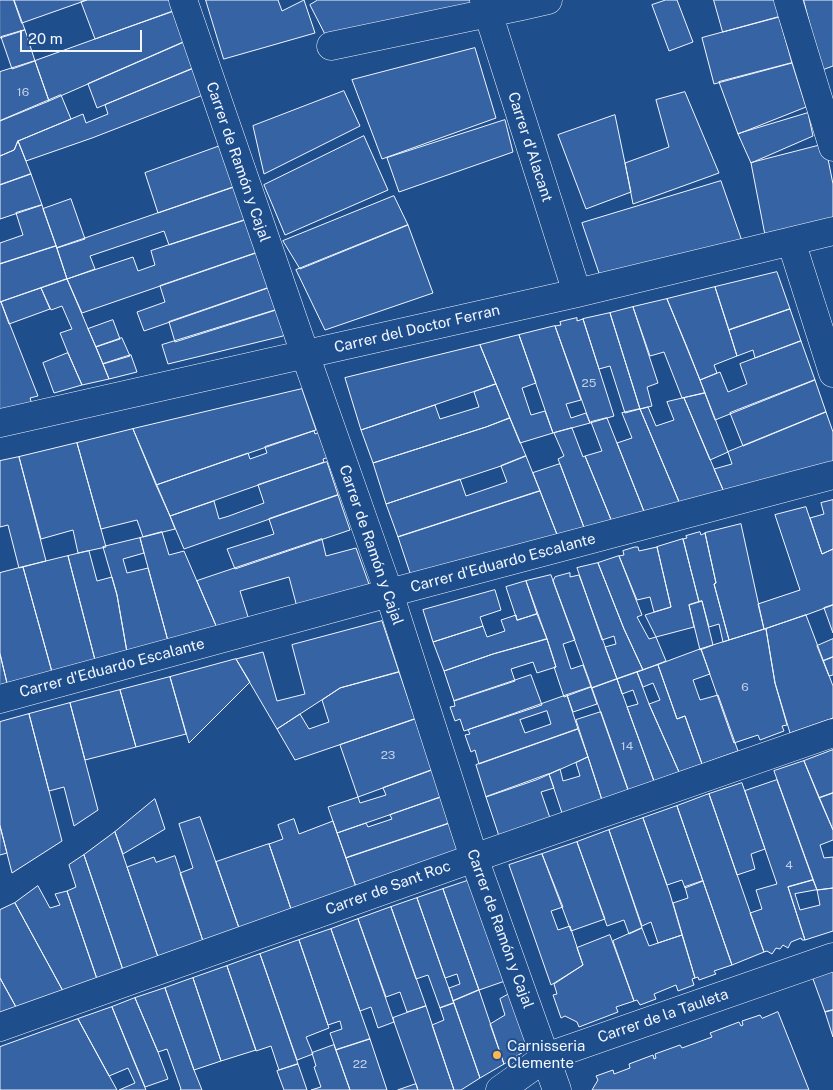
<!DOCTYPE html>
<meta charset="utf-8">
<style>
body{margin:0}
#map{position:relative;width:833px;height:1090px;overflow:hidden;background:#1f4e8c;font-family:"Public Sans",sans-serif}
canvas{display:block}
.scale{position:absolute;left:20px;top:30px;width:122px;height:22px;box-sizing:border-box;border:2px solid #f2f6ff;border-top:0;padding-left:6px;font-size:15px;line-height:18px;white-space:nowrap;color:#f2f6ff;-webkit-text-stroke:4px #1f4e8c;paint-order:stroke}
</style>
<div id="map">
<canvas width="833" height="1090"></canvas>
<div class="scale">20 m</div>
</div>
<script>
const ctx = document.querySelector('canvas').getContext('2d');
ctx.lineJoin = 'round';
function fillPath(path, color) {
  ctx.fillStyle = color;
  ctx.fill(path, 'evenodd');
}
function trace(path, color, width, dash) {
  ctx.strokeStyle = color;
  ctx.lineWidth = width;
  ctx.lineCap = dash ? 'butt' : 'round';
  ctx.setLineDash(dash || []);
  ctx.stroke(path);
}
function write(font, color, halo, rows, align = 'center') {
  ctx.font = font + ' "Public Sans",sans-serif';
  ctx.lineWidth = 4;
  ctx.setLineDash([]);
  ctx.textBaseline = 'middle';
  ctx.strokeStyle = halo;
  ctx.fillStyle = color;
  for (const [text, x, y, turn = 0] of rows) {
    ctx.save();
    ctx.translate(x, y);
    ctx.rotate((+turn || 0) * Math.PI / 180);
    ctx.textAlign = isNaN(turn) ? turn : align;
    if (halo) ctx.strokeText(text, 0, 0);
    ctx.fillText(text, 0, 0);
    ctx.restore();
  }
}
const building = new Path2D(`
 M0,0h14l11,30 -25,8z
 M14,0h73l-65,23z
 M87,0h83l4,11 -79,28 -14,-37z
 M206,0h72l4,11 22,-11 11,33 -91,26z
 M318,0h152l2,5 -141,41 -21,-41z
 M666,0h11l16,42 -24,9 -17,-46z
 M714,0h61l4,17 -56,15z
 M804,0h29v66l-11,4z
 M174,11l10,31 -135,59 -14,-40z
 M779,17l13,46 -78,21 -12,-46z
 M25,30l10,31 -23,8 -11,-32z
 M184,42l10,26 -97,40 -9,-24z
 M475,48l21,70 -114,41 -30,-79z
 M35,61l14,40 -49,20v-49z
 M792,63l14,44 -68,27 -19,-52z
 M194,68l9,27 -111,43 -66,23 -8,-20 65,-27 3,9 22,-9 -3,-9z
 M344,91l16,35 -96,48 -11,-48z
 M685,92l34,81 -86,31 -8,-41 44,-16 -13,-47z
 M61,95l10,24 -53,22 -4,9 -14,6v-35z
 M808,113l5,23 -62,27 -13,-29z
 M615,115l16,77 -45,17 -28,-74z
 M505,120l8,32 -114,40 -12,-34z
 M364,136l24,54 -103,45 -21,-50z
 M18,141l13,33 -31,11v-29l14,-6z
 M825,144l8,40v34l-68,17 -14,-72z
 M220,146l14,41 -76,26 -13,-40z
 M31,174l11,31 -42,14v-34z
 M721,181l22,63 -143,32 -18,-53z
 M234,187l11,33 -76,25 -5,-14 -74,25 5,13 -28,10 -10,-31z
 M394,196l14,29 -108,44 -17,-28z
 M71,199l14,40 -28,9 -14,-39z
 M42,205l14,41 -56,18v-21l23,-8 -7,-22z
 M245,220l11,33 -174,60 -15,-34 66,-22 5,14 17,-6 -4,-14z
 M408,225l25,68 -108,37 -29,-60z
 M56,246l11,33 -67,23v-38z
 M256,253l12,35 -124,43 -7,-19 28,-10 -5,-16z
 M777,272l13,37 -61,21 -14,-43z
 M67,279l36,85 6,15 -27,6 -14,-32 -8,-20 12,-4 -10,-23 -11,4 -10,-22z
 M715,287l22,69 -23,9 3,8 -17,7 -33,-81z
 M41,288l9,21 -41,15 -8,-22z
 M268,288l8,22 -101,32 -6,-20z
 M667,299l20,48 18,46 -23,5 -18,-46 -14,4 -17,-49z
 M0,302h1l37,94 -8,2 2,6 -32,8z
 M633,307l25,76 -11,4 5,19 -12,3 -30,-96z
 M790,309l11,32 -46,17 -2,-8 -16,6 -8,-26z
 M276,310l8,25 -1,1 -115,28 -6,-19z
 M610,313l30,96 -15,4 -15,-47 -11,3 -16,-50z
 M577,318v3l6,-2 31,97 -24,7 -35,-97 6,-1 -1,-3z
 M113,320l7,19 -24,8 -8,-18z
 M555,326l26,74 -15,4 5,14 15,-5 4,10 -37,10 -34,-98z
 M519,335l17,48 -14,5 9,27 14,-4 8,22 -33,10 -40,-98z
 M122,338l8,18 -27,8 -7,-17z
 M801,341l14,39 -100,40 -15,-40 20,-8 8,20 19,-8 -7,-20z
 M480,345l16,39 -135,46 -16,-52z
 M68,353l14,32 -28,8 -11,-30z
 M131,355l6,17 -28,7 -6,-15z
 M815,380l11,32 -83,34 -13,-33z
 M496,384l14,34 -24,9 -113,36 -12,-33 74,-25 5,14 39,-12 -5,-15z
 M302,389l14,41 -160,55 -23,-56z
 M705,393l23,59 -18,8 -26,-62z
 M684,398l40,94 -44,12 -40,-95 8,-2 8,19 18,-6 -7,-18z
 M640,409l40,95 -35,10 -28,-71 15,-5 -10,-25z
 M826,412l7,20v31l-109,29 -10,-23 18,-5 -4,-12z
 M510,418l16,38 -25,10 -115,38 -13,-41 113,-36z
 M607,418l38,96 -33,8 -27,-66 17,-5 -11,-29z
 M572,428l11,29 2,-1 27,66 -27,8 -27,-71 6,-3 -10,-23z
 M133,429l37,87 5,13 -32,8 -6,-17 -36,9 -24,-86z
 M314,431l1,3 5,-2 9,25 -6,2 1,3 -154,54 -14,-31 92,-32 2,6 17,-6 -2,-6z
 M77,443l29,104 -28,6 -5,-23 -32,9 -22,-82z
 M526,456l14,35 -142,46 -12,-33 74,-25 6,17 41,-14 -6,-16z
 M19,457l27,104 -27,7 -11,-43 -8,2v-66z
 M327,462l11,33 -154,54 -14,-33 44,-15 5,18 10,-3 35,-13 -6,-18z
 M560,464l25,66 -27,7 -25,-64z
 M540,491l18,46 -147,39 -13,-39z
 M338,495l12,35 -115,39 -8,-20 47,-15 -5,-15z
 M833,500v49l-11,5 -12,-36 14,-4 -3,-11z
 M806,507l16,47 11,-5v56l-27,10 -42,14 -6,-25 42,-14 -25,-75z
 M741,524l23,105 -35,11 -15,-56 2,-1 -11,-50z
 M162,532l7,23 15,-4 33,77 -49,13 -28,-103z
 M700,532l1,3 4,-2 11,50 -2,1 15,56 -6,2 -4,-18 -10,3 -7,-26 -3,1 -16,-63 4,-1 -1,-2z
 M140,538l4,15 -21,6 4,14 21,-5 20,73 -41,11 -10,-57 -14,-48z
 M322,539l4,17 30,-8 14,39 -73,20 -8,-30 -49,14 9,29 -32,8 -20,-47z
 M683,539l16,63 -10,3 5,22 -38,10 -11,-22 26,-8 -14,-60z
 M635,547h3l1,4 18,-4 14,60 -17,5 -4,-15 -13,3 -18,-44 5,-1 -1,-4z
 M89,551l8,30 15,-4 5,18 10,57 -32,8 -27,-104z
 M68,556l27,104 -43,12 -29,-105z
 M619,556l23,59 -5,2 12,22 7,-2 10,24 -23,9 -19,-41 -26,-66z
 M598,563l26,66 19,41 -26,9 -12,-32 11,-3 -2,-8 -12,4 -25,-72z
 M23,567l29,105 -45,11 -7,-29v-81z
 M570,573v4l9,-2 38,104 -25,9 -39,-107 2,-4z
 M551,575l24,65 -12,4 8,25 12,-4 8,22 -27,10 -10,-30h2l-9,-28 -21,-58z
 M526,581l11,33 -20,6 -11,-33z
 M495,590l6,20 -21,7 3,9 -50,16 -10,-32z
 M702,601l11,44 -13,5 -11,-45z
 M833,605v28l-9,-25z
 M537,614l10,25 -54,15 -49,17 -11,-29 50,-16 4,11 18,-6 -4,-11 15,-5 1,5z
 M806,615l27,71v32l-43,15 -15,-50 -9,-54z
 M382,621l17,51 -59,16 -63,41 -41,-70 27,-7 14,49 28,-7 -13,-49z
 M766,629l9,54 12,42 -5,1 2,5 -24,9 -2,-5 -24,8 -33,-94z
 M547,639l9,28 -19,6 -4,-11 -22,7 4,12 -61,20 -10,-30 49,-17z
 M833,639v18l-10,4 -6,-15z
 M701,649l9,25 -17,6 7,20 18,-5 20,56 -36,13 -17,-48 -8,3 -19,-54z
 M0,654l7,29 -7,2z
 M833,657v18l-4,1 -6,-15z
 M236,659l14,23 -61,61 -19,-66z
 M658,665l19,54 8,-3 17,48 -23,8 -30,-68 11,-4 -7,-17 -10,4 -6,-15z
 M399,672l16,47 -120,41 -18,-31 23,-15 9,15 20,-7 -7,-22 18,-12z
 M637,672l12,32 30,68 -25,9 -27,-74 11,-3 -5,-14 -11,4 -5,-15z
 M531,675l11,30 -78,26 -4,-12 -5,2 -5,-14 5,-1 -1,-5z
 M170,677l16,57 -50,13 -16,-57z
 M617,679l37,102 -26,9 -36,-102z
 M591,687l6,17 -24,8 -6,-17z
 M120,690l16,57 -51,13 -15,-57z
 M567,695l11,34 -99,35 -4,-14 -4,2 -6,-17 5,-1 -2,-4zM547,711l4,13 -26,9 -5,-13z
 M70,703l28,107 -24,16 -10,-39 -15,4 -20,-77z
 M601,712l29,83 -28,5 -26,-80z
 M29,714l33,127 -50,32 -12,-47v-104z
 M415,719l17,51 -74,27 -18,-52z
 M578,729l10,28 -52,23 -50,17 -10,-32z
 M833,750v43l-14,5 -15,-37z
 M588,757l14,43 -40,13 -13,-39 11,-5 3,12 17,-5 -4,-13z
 M804,761l29,69v10l-13,5 4,13 9,-1v31l-16,2 -43,-119z
 M432,770l9,27 -104,36 -9,-26 30,-10 2,6 26,-8 -3,-7z
 M549,774l5,14 -13,4 9,26 -51,18 -13,-39z
 M777,780l36,100 -25,7 17,53h-3l-1,-2 -10,4 -3,6 -5,-3 -3,4 -4,-1 -4,6 -5,-3 -3,1 -14,-39 12,-4 -6,-19 21,-6 -32,-93z
 M742,783l23,66 -14,5 4,15 -18,6 -28,-81z
 M833,793v37l-14,-32z
 M709,794l55,158 -32,13 -55,-159z
 M441,797l9,26 -104,35 -9,-25 29,-10 2,4 24,-8 -2,-4z
 M155,799l10,30 -42,25 -8,-22z
 M677,806l26,75 -18,7 -3,-8 -15,5 -24,-67z
 M200,817l39,111 -36,13 -23,-68 13,-5 -14,-44z
 M643,818l27,76 12,41 -24,8 -7,-21 -9,4 -33,-96z
 M294,819l5,15 34,-13 23,66 -65,22 -22,-65 14,-5 -5,-14z
 M450,823l9,27 -103,37 -10,-29z
 M0,826l7,27 -7,2z
 M609,830l33,98 -13,6 -5,-14 -17,6 -30,-84z
 M115,832l43,125 -35,13 -39,-115z
 M577,842l28,77 -34,12 -29,-77z
 M269,844l22,65 -52,19 -23,-66z
 M542,854l21,53 -12,4 7,19 12,-4 13,39 -32,20 -42,-120z
 M84,855l39,115 -26,9 -30,-88 9,-4 -7,-22z
 M175,856l28,85 -45,16 -31,-90 27,-10 2,5z
 M470,880l35,101 -26,9 -36,-101z
 M813,880l4,10 16,-2v43l-28,9 -17,-53zM817,890l3,15 -20,5 -5,-16z
 M703,881l29,84 -18,6 2,3 -17,6 -1,-3 -3,1 -22,-75 15,-5 -3,-11z
 M38,886l12,22 10,-3 -5,-11 12,-3 30,88 -34,12 -48,-88z
 M443,889l36,101 -26,11 -4,-13 11,-4 -3,-10 -12,4 -28,-80z
 M417,898l37,105 -14,5 -12,-33 -12,4 -25,-72z
 M15,903l48,88 -47,16 -16,-29v-68z
 M391,907l35,99 -19,6 -7,-20 -14,5 -28,-78z
 M358,919l36,103 -16,6 -7,-21 -11,4 -29,-82z
 M642,928l7,18 33,-11 13,43 -3,1 2,6 -16,6 -2,-6 -22,9 2,5 -16,6 -3,-5 -3,1 -21,-60z
 M331,929l39,110 -34,11 -6,-17 12,-4 -2,-8 -12,4 -29,-85z
 M610,935l24,66 -18,6 2,5 -39,15 -2,-5 -12,-6 -4,2 -8,-23 4,-1 -3,-10 29,-19 -6,-17z
 M299,940l30,88 -23,9 7,17 -16,6 -37,-106z
 M260,954l38,110 -19,6 -8,-24 -15,5 -29,-85z
 M833,960v50l-8,2 -16,-44z
 M227,966l29,84 -35,11 -28,-83z
 M0,978l16,29 -16,6z
 M193,978l28,83 -27,9 -29,-82z
 M165,988l29,82 8,20h-22l1,-1 -14,-40 -9,3 -23,-54z
 M479,990l25,74 -24,14 -27,-77z
 M509,994l19,55 -24,15 -14,-40 15,-9 -5,-16z
 M135,998l23,54 10,27 -23,8 -33,-80z
 M454,1003l26,75 -19,12h-7l-22,-65 12,-5 -4,-12z
 M426,1006l28,84h-36l-24,-68 -1,-4z
 M112,1007l21,52 13,31h-27l16,-7 -7,-15 -19,8 -31,-57z
 M833,1010v27l-8,-25z
 M778,1012l31,78h-217l6,-10 -2,-4 17,-6 1,4 16,-6 -1,-4 24,-9 1,4 2,-1 -1,-4 25,-9 2,3 30,-11 -2,-4 29,-11 2,4 2,-1 -1,-4 18,-6 2,3z
 M78,1019l39,71h-117v-43z
 M370,1039l17,51h-37l-14,-40z
 M334,1045l16,45h-39l10,-3 -7,-20 2,-1 -4,-13z
 M298,1064l9,26h-23l-7,-19z
 M416,1084l2,6h-20z`);
const minor = new Path2D(`
 M183,0l122,354 84,239 85,265 83,232
 M484,0l93,293
 M788,0l45,147
 M331,46l191,-40 26,-6
 M791,241l42,132
 M0,423l577,-130 256,-62
 M0,699l389,-106 444,-118
 M0,1027l474,-169 359,-125
 M500,1090l46,-33 287,-100`);
const markers = [
 [497,1055,5,"#ffb74d"]
];
const numberNames = [
 ["16",23,92],
 ["25",589,383],
 ["6",745,687],
 ["14",627,746],
 ["23",388,755],
 ["4",789,865],
 ["22",360,1064]
];
const streetNames = [
 ["Carrer d'Alacant",530,147,72],
 ["Carrer de Ramón y Cajal",238,162,71],
 ["Carrer del Doctor Ferran",417,329,-13],
 ["Carrer de Ramón y Cajal",371,545,71],
 ["Carrer d'Eduardo Escalante",503,563,-15],
 ["Carrer d'Eduardo Escalante",112,668,-15],
 ["Carrer de Sant Roc",388,888,-20],
 ["Carrer de Ramón y Cajal",500,929,70],
 ["Carrer de la Tauleta",663,1016,-19]
];
const poiNames = [
 ["Carnisseria",507,1046],
 ["Clemente",507,1063]
];
fillPath(building, '#3563a3');
trace(building, '#f2f6ff', 1);
trace(minor, '#f2f6ff', 29);
trace(minor, '#1f4e8c', 28);
for (const [x, y, r, color] of markers) {
  const dot = new Path2D();
  dot.arc(x, y, r, 0, 2 * Math.PI);
  ctx.fillStyle = color;
  ctx.fill(dot);
  trace(dot, '#1f4e8c', 2);
}
write('12px', '#c3d1e8', null, numberNames);
write('15px', '#f2f6ff', '#1f4e8c', streetNames);
write('15px', '#f2f6ff', '#1f4e8c', poiNames, 'left');
</script>
